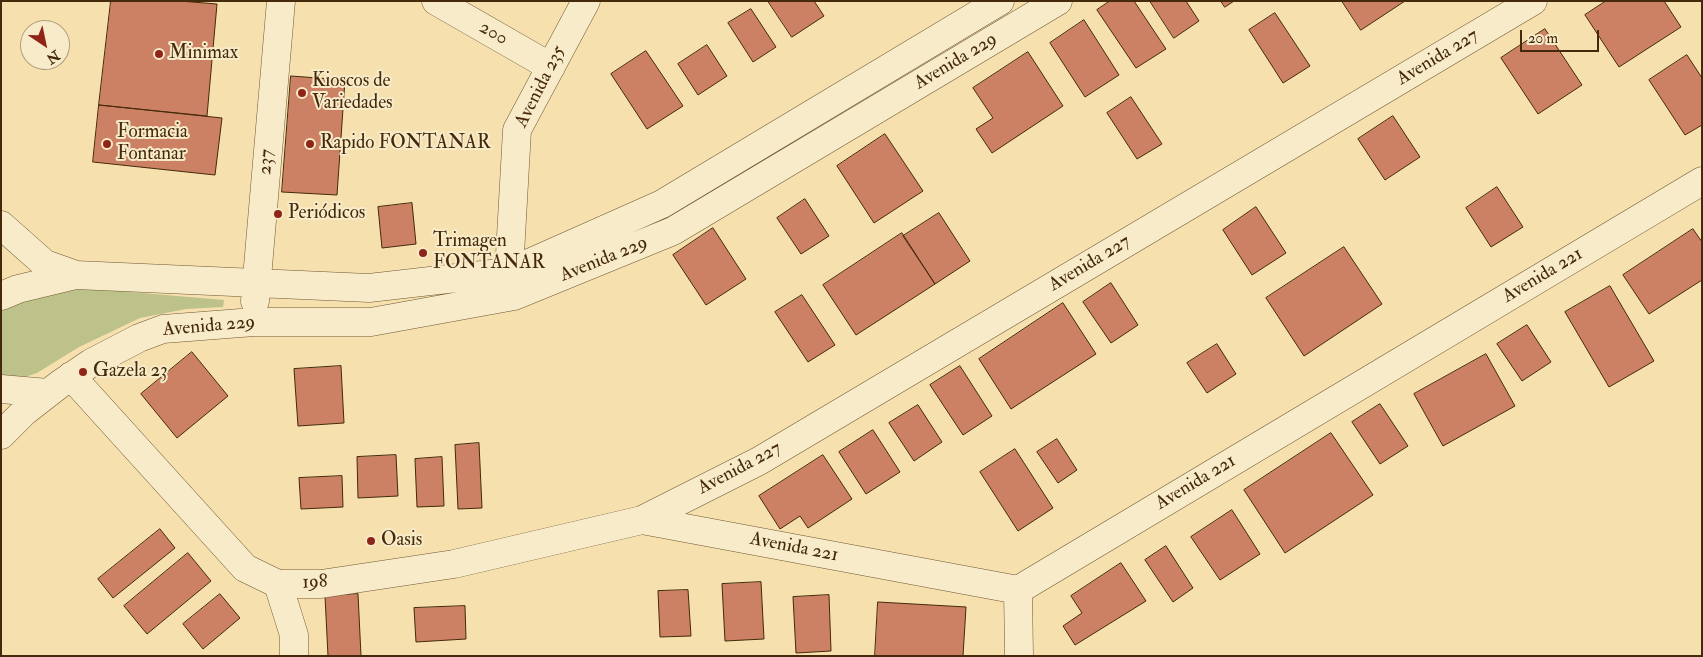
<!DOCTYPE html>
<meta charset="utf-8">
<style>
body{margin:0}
#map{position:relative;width:1703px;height:657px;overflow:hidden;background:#f5e0ae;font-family:"IM FELL Double Pica",serif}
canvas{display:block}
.frame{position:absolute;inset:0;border:2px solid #44290a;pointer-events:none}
.north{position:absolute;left:20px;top:20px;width:50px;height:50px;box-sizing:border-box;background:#f8ebca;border:1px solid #b09d7d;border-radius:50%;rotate:146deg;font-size:14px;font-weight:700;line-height:20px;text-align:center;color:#44290a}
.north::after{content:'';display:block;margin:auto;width:18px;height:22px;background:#8f2418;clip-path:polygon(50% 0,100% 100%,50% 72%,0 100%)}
.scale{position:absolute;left:1520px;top:30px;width:79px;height:22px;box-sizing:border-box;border:2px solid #44290a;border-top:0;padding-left:6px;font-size:15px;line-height:18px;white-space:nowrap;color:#44290a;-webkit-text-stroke:4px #f8ebca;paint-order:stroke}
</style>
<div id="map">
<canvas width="1703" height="657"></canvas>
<div class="frame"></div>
<div class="north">N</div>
<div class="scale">20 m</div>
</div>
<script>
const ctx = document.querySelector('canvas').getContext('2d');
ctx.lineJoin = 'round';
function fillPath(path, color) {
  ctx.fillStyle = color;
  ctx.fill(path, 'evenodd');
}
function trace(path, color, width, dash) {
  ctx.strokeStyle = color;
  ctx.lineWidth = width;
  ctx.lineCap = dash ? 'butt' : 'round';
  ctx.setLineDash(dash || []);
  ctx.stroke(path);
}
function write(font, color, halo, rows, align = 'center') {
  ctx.font = font + ' "IM FELL Double Pica",serif';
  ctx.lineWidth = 4;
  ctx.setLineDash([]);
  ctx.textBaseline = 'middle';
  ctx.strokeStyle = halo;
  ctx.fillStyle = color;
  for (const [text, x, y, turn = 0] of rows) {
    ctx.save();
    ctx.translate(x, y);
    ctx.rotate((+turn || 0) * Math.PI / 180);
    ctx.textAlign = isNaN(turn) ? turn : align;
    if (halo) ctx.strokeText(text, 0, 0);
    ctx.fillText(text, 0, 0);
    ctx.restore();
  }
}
const green = new Path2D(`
 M60,286l164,14 -1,7 -37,2 -46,9 -61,29 -42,26 -27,9 -9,-3v-68l5,-5z`);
const building = new Path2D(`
 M111,1h69l37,3 -10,112 -108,-11z
 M768,1h46l10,15 -32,21z
 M1110,1h24l32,48 -30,19 -39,-58z
 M1150,1h36l13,20 -25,17z
 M1221,1h13l-9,6z
 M1342,1h63l-44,29z
 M1606,1h58l17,26 -62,40 -34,-52z
 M751,9l25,38 -23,15 -25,-39z
 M1275,13l35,53 -27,17 -34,-53z
 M1084,20l35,55 -34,22 -35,-54z
 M1545,29l37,56 -44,29 -37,-56z
 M707,45l20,31 -29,19 -20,-31z
 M646,51l37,55 -36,23 -36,-55z
 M1028,52l35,54 -71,47 -16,-24 17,-11 -20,-30z
 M1687,55l15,23v47l-17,10 -36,-55z
 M291,76l54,4 -8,115 -55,-3z
 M1131,97l31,47 -25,15 -30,-46z
 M99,105l123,13 -7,57 -122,-13z
 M1393,116l27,41 -35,23 -27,-41z
 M885,134l38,57 -49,32 -37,-57z
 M1497,187l26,40 -32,20 -25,-39z
 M805,199l24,37 -28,18 -24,-36z
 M412,203l4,41 -34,4 -4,-41z
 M1256,207l30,46 -34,22 -29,-45z
 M939,213l31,48 -35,23 -32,-48z
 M713,228l33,51 -40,26 -33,-50z
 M1693,229l9,13v38l-53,34 -26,-39z
 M902,233l33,51 -79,51 -33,-50z
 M1344,247l38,57 -78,52 -38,-58z
 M1111,283l27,42 -27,18 -28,-41z
 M1610,286l44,75 -45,26 -44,-75z
 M802,295l33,50 -27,17 -33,-50z
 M1063,303l33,51 -85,55 -32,-50z
 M1527,325l24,37 -29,19 -25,-37z
 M1217,344l19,30 -29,19 -20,-30z
 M192,352l36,44 -51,42 -36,-44z
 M1486,354l29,52 -72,40 -29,-52z
 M341,366l3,57 -46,3 -4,-57z
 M960,366l32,50 -29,19 -33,-50z
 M1380,404l28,42 -28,18 -28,-42z
 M918,405l24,37 -28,19 -25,-38z
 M873,430l27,42 -34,22 -27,-42z
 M1331,433l42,62 -88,58 -41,-63z
 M1057,439l20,31 -19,13 -21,-31z
 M479,443l3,65 -24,1 -3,-64z
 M1015,449l38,59 -35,23 -38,-59z
 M396,455l2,41 -40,2 -1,-41z
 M823,455l29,44 -44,29 -8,-12 -20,13 -21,-33z
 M442,457l2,49 -27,1 -2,-48z
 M342,476l1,31 -42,2 -2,-31z
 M1232,510l28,44 -40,26 -29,-43z
 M160,529l15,19 -62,50 -15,-19z
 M1166,546l27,42 -20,14 -28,-42z
 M188,553l23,28 -64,53 -23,-28z
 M1121,563l25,38 -71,44 -12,-19 19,-13 -11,-17z
 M761,582l3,57 -39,2 -3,-57z
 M688,590l3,46 -31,1 -2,-46z
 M220,594l20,24 -37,31 -20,-25z
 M358,594l3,62h-33l-3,-60z
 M829,595l2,56 -35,2 -3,-56z
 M878,602l88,5 -3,49h-88z
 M465,606l1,33 -50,3 -2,-34z`);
const minor = new Path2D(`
 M436,1l115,66
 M1,225l44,39 31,11
 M512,287l-3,-15 8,-142 69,-129
 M1,296l17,-7 58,-14 293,13 140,-16 153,-68 338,-203
 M255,301l26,-300
 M71,376l174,192 33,16h43l133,-20 188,-44 117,-59 774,-460
 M1,389l47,4
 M1,435l23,-23 36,-28 31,-21 48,-25 24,-9 91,-7h117l143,-26 159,-65 385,-230
 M642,520l376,70 684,-409
 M278,584l16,51v21
 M1018,590l1,66`);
const markers = [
 [159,54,5,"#8f2418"],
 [302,93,5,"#8f2418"],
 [107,144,5,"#8f2418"],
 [310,144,5,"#8f2418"],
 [278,214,5,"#8f2418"],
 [423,253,5,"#8f2418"],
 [83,372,5,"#8f2418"],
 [371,541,5,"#8f2418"]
];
const streetNames = [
 ["200",493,34,30],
 ["Avenida 227",1438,58,-31],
 ["Avenida 229",956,62,-31],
 ["Avenida 235",541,87,-63],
 ["237",267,162,-85],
 ["Avenida 229",604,260,-22],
 ["Avenida 227",1090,264,-31],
 ["Avenida 221",1543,276,-31],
 ["Avenida 229",209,327,-5],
 ["Avenida 227",740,469,-28],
 ["Avenida 221",1196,483,-31],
 ["Avenida 221",794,548,11],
 ["198",315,583,-3]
];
const poiNames = [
 ["Minimax",169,54],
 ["Kioscos de",312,82],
 ["Variedades",312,104],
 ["Formacia",117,133],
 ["Fontanar",117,155],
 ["Rapido FONTANAR",320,144],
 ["Periódicos",288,214],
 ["Trimagen",433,242],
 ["FONTANAR",433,264],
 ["Gazela 23",93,372],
 ["Oasis",381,541]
];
fillPath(green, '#bcc28a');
fillPath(building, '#cc8164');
trace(building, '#44290a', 1);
trace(minor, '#705733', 29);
trace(minor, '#f8ebca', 28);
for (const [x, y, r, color] of markers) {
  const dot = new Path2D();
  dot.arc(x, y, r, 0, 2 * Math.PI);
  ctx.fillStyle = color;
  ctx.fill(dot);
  trace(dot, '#f8ebca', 2);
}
write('19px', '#44290a', '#f8ebca', streetNames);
write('19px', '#44290a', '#f8ebca', poiNames, 'left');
</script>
